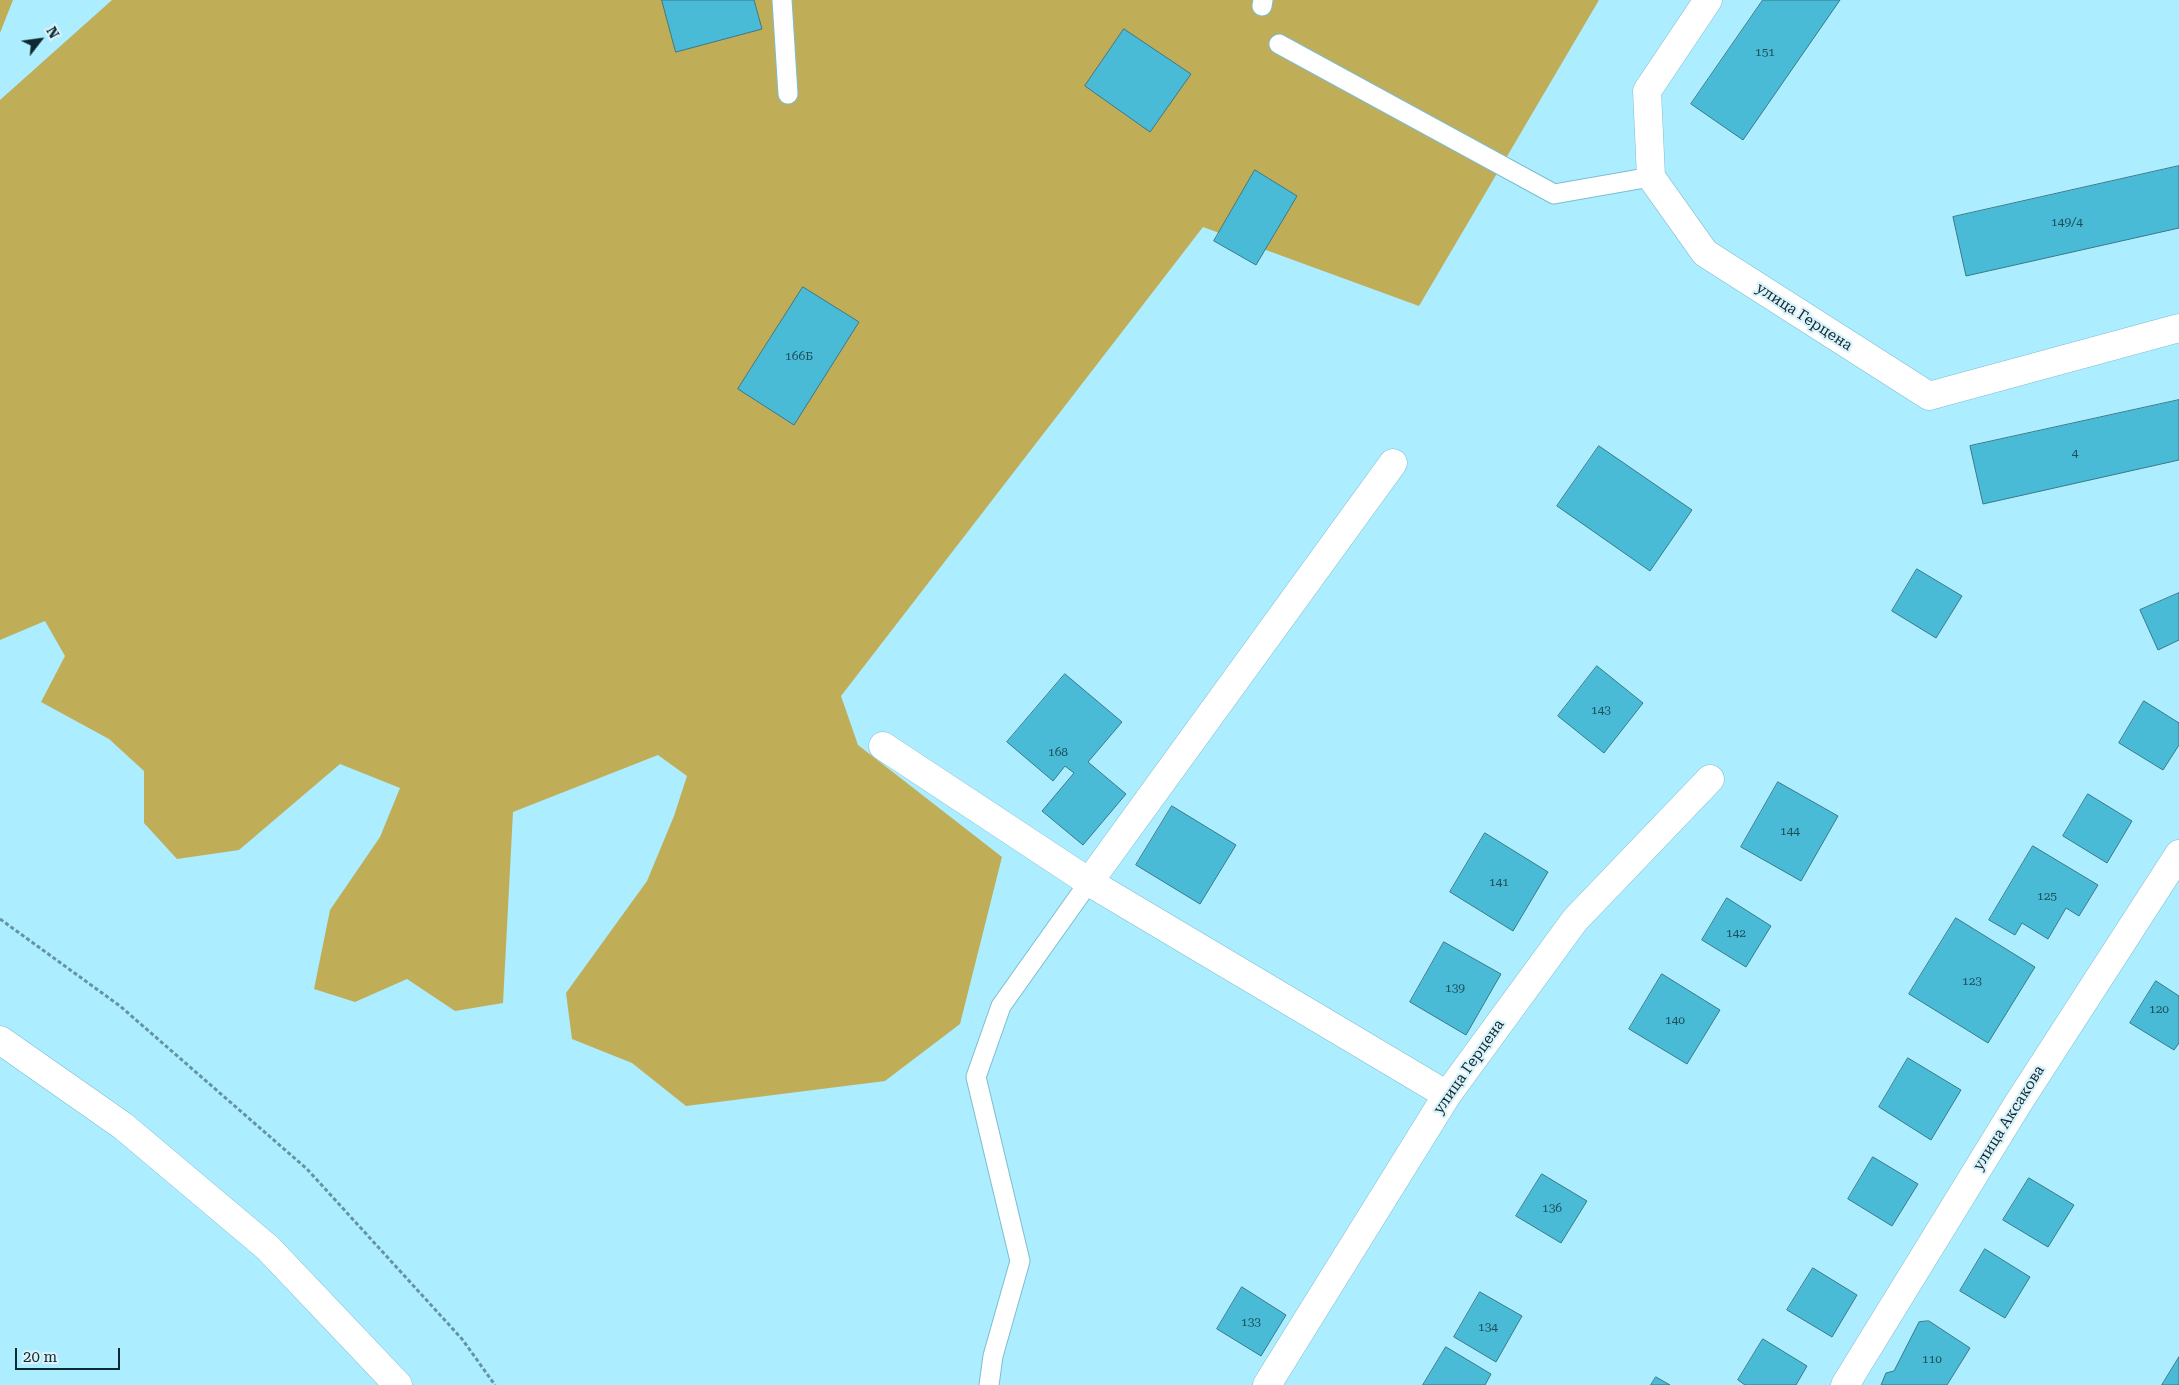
<!DOCTYPE html>
<meta charset="utf-8">
<style>
body{margin:0}
#map{position:relative;width:2179px;height:1385px;overflow:hidden;background:#acedff;font-family:"Roboto Serif",serif}
canvas{display:block}
.north{position:absolute;left:15px;top:15px;width:50px;height:50px;-webkit-text-stroke:4px #daf3fa;paint-order:stroke;rotate:60deg;font-size:14px;font-weight:700;line-height:20px;text-align:center;color:#0e292f}
.north::after{content:'';display:block;margin:auto;width:18px;height:22px;background:#0e292f;clip-path:polygon(50% 0,100% 100%,50% 72%,0 100%)}
.scale{position:absolute;left:15px;top:1348px;width:105px;height:22px;box-sizing:border-box;border:2px solid #0e292f;border-top:0;padding-left:6px;font-size:15px;line-height:18px;white-space:nowrap;color:#0e292f;-webkit-text-stroke:4px #daf3fa;paint-order:stroke}
</style>
<div id="map">
<canvas width="2179" height="1385"></canvas>
<div class="north">N</div>
<div class="scale">20 m</div>
</div>
<script>
const ctx = document.querySelector('canvas').getContext('2d');
ctx.lineJoin = 'round';
function fillPath(path, color) {
  ctx.fillStyle = color;
  ctx.fill(path, 'evenodd');
}
function trace(path, color, width, dash) {
  ctx.strokeStyle = color;
  ctx.lineWidth = width;
  ctx.lineCap = dash ? 'butt' : 'round';
  ctx.setLineDash(dash || []);
  ctx.stroke(path);
}
function write(font, color, halo, rows, align = 'center') {
  ctx.font = font + ' "Roboto Serif",serif';
  ctx.lineWidth = 4.5;
  ctx.setLineDash([]);
  ctx.textBaseline = 'middle';
  ctx.strokeStyle = halo;
  ctx.fillStyle = color;
  for (const [text, x, y, turn = 0] of rows) {
    ctx.save();
    ctx.translate(x, y);
    ctx.rotate((+turn || 0) * Math.PI / 180);
    ctx.textAlign = isNaN(turn) ? turn : align;
    if (halo) ctx.strokeText(text, 0, 0);
    ctx.fillText(text, 0, 0);
    ctx.restore();
  }
}
const forest = new Path2D(`
 M0,0h13l-13,33z
 M112,0h1487l-180,306 -216,-79 -362,469 17,49 144,112 -42,167 -75,57 -199,25 -54,-43 -60,-24 -6,-46 81,-112 27,-65 13,-40 -29,-21 -145,57 -10,191 -48,8 -48,-32 -52,23 -41,-13 16,-79 50,-73 20,-49 -60,-24 -101,86 -62,9 -33,-36v-52l-35,-32 -68,-37 24,-46 -20,-35 -45,19v-540z`);
const building = new Path2D(`
 M662,0h92l8,29 -86,23z
 M1763,0h77l-97,140 -52,-36z
 M1124,29l67,45 -41,58 -65,-46z
 M2179,166v62l-213,48 -13,-59z
 M1255,170l42,26 -41,69 -42,-24z
 M803,287l56,35 -65,103 -56,-36z
 M2179,400v60l-196,44 -13,-58z
 M1599,446l93,64 -42,61 -93,-65z
 M1917,569l45,27 -26,42 -44,-27z
 M2179,593v47l-21,10 -18,-40z
 M1597,666l46,37 -39,50 -46,-37z
 M1065,674l57,48 -34,40 38,32 -43,51 -41,-34 32,-38 -9,-7 -12,15 -46,-39z
 M2144,701l35,22v22l-16,25 -44,-27z
 M1778,782l60,34 -37,65 -60,-34z
 M2088,794l44,27 -25,42 -44,-27z
 M1172,806l64,39 -36,59 -64,-39z
 M1485,833l63,39 -35,59 -63,-39z
 M2033,846l65,39 -19,31 -13,-8 -18,31 -26,-16 -7,12 -26,-15z
 M1727,898l44,28 -25,41 -44,-27z
 M1956,918l79,49 -47,76 -79,-49z
 M1444,942l57,32 -35,61 -56,-33z
 M1662,974l58,36 -33,54 -58,-35z
 M2156,981l23,15v47l-5,7 -44,-27z
 M1908,1058l53,32 -30,50 -52,-33z
 M1873,1157l45,27 -26,42 -44,-27z
 M1542,1174l45,27 -26,42 -45,-27z
 M2029,1178l45,27 -26,42 -45,-27z
 M1985,1249l45,28 -25,41 -45,-27z
 M1813,1268l44,27 -25,42 -45,-27z
 M1242,1287l44,28 -25,41 -44,-27z
 M1480,1292l42,24 -26,46 -42,-25z
 M1929,1321l41,27 -23,37h-66l5,-12 8,-2 25,-49z
 M1763,1339l44,27 -11,19h-51l-7,-5z
 M1446,1347l45,27 -6,11h-62z
 M2179,1357v28h-17z
 M1656,1377l14,8h-19z`);
const path = new Path2D(`
 M0,919l120,87 187,163 155,170 33,46`);
const service = new Path2D(`
 M782,0l6,94
 M1262,6l1,-6
 M1279,44l275,150 97,-17
 M989,1385l4,-29 27,-95 -44,-184 25,-71 88,-124`);
const minor = new Path2D(`
 M1708,0l-61,91 4,86 54,76 224,143 250,-68
 M883,746l206,136 358,213
 M1089,882l304,-419
 M1267,1385l180,-290 128,-175 135,-141
 M1845,1385l172,-280 162,-251`);
const tertiary = new Path2D(`
 M0,1040l123,86 145,122 130,137`);
const numberNames = [
 ["151",1765,52],
 ["149/4",2067,222],
 ["166Б",799,356],
 ["4",2075,453],
 ["143",1601,710],
 ["168",1058,752],
 ["144",1790,831],
 ["141",1499,882],
 ["125",2047,896],
 ["142",1736,933],
 ["123",1972,981],
 ["139",1455,988],
 ["120",2159,1009],
 ["140",1675,1020],
 ["136",1552,1208],
 ["133",1251,1322],
 ["134",1488,1327],
 ["110",1932,1359]
];
const streetNames = [
 ["улица Герцена",1804,317,33],
 ["улица Герцена",1469,1067,-55],
 ["улица Аксакова",2009,1118,-58]
];
fillPath(forest, '#c0ad58');
fillPath(building, '#49bbd7');
trace(building, '#3a7989', 1);
trace(service, '#7ebdce', 21);
trace(minor, '#7ebdce', 29);
trace(tertiary, '#7ebdce', 29);
trace(path, '#6494a1', 3, [4, 2.5]);
trace(service, '#fff', 19);
trace(minor, '#fff', 28);
trace(tertiary, '#fff', 28);
write('12px', '#1d4e59', null, numberNames);
write('15px', '#0e292f', '#daf3fa', streetNames);
</script>
